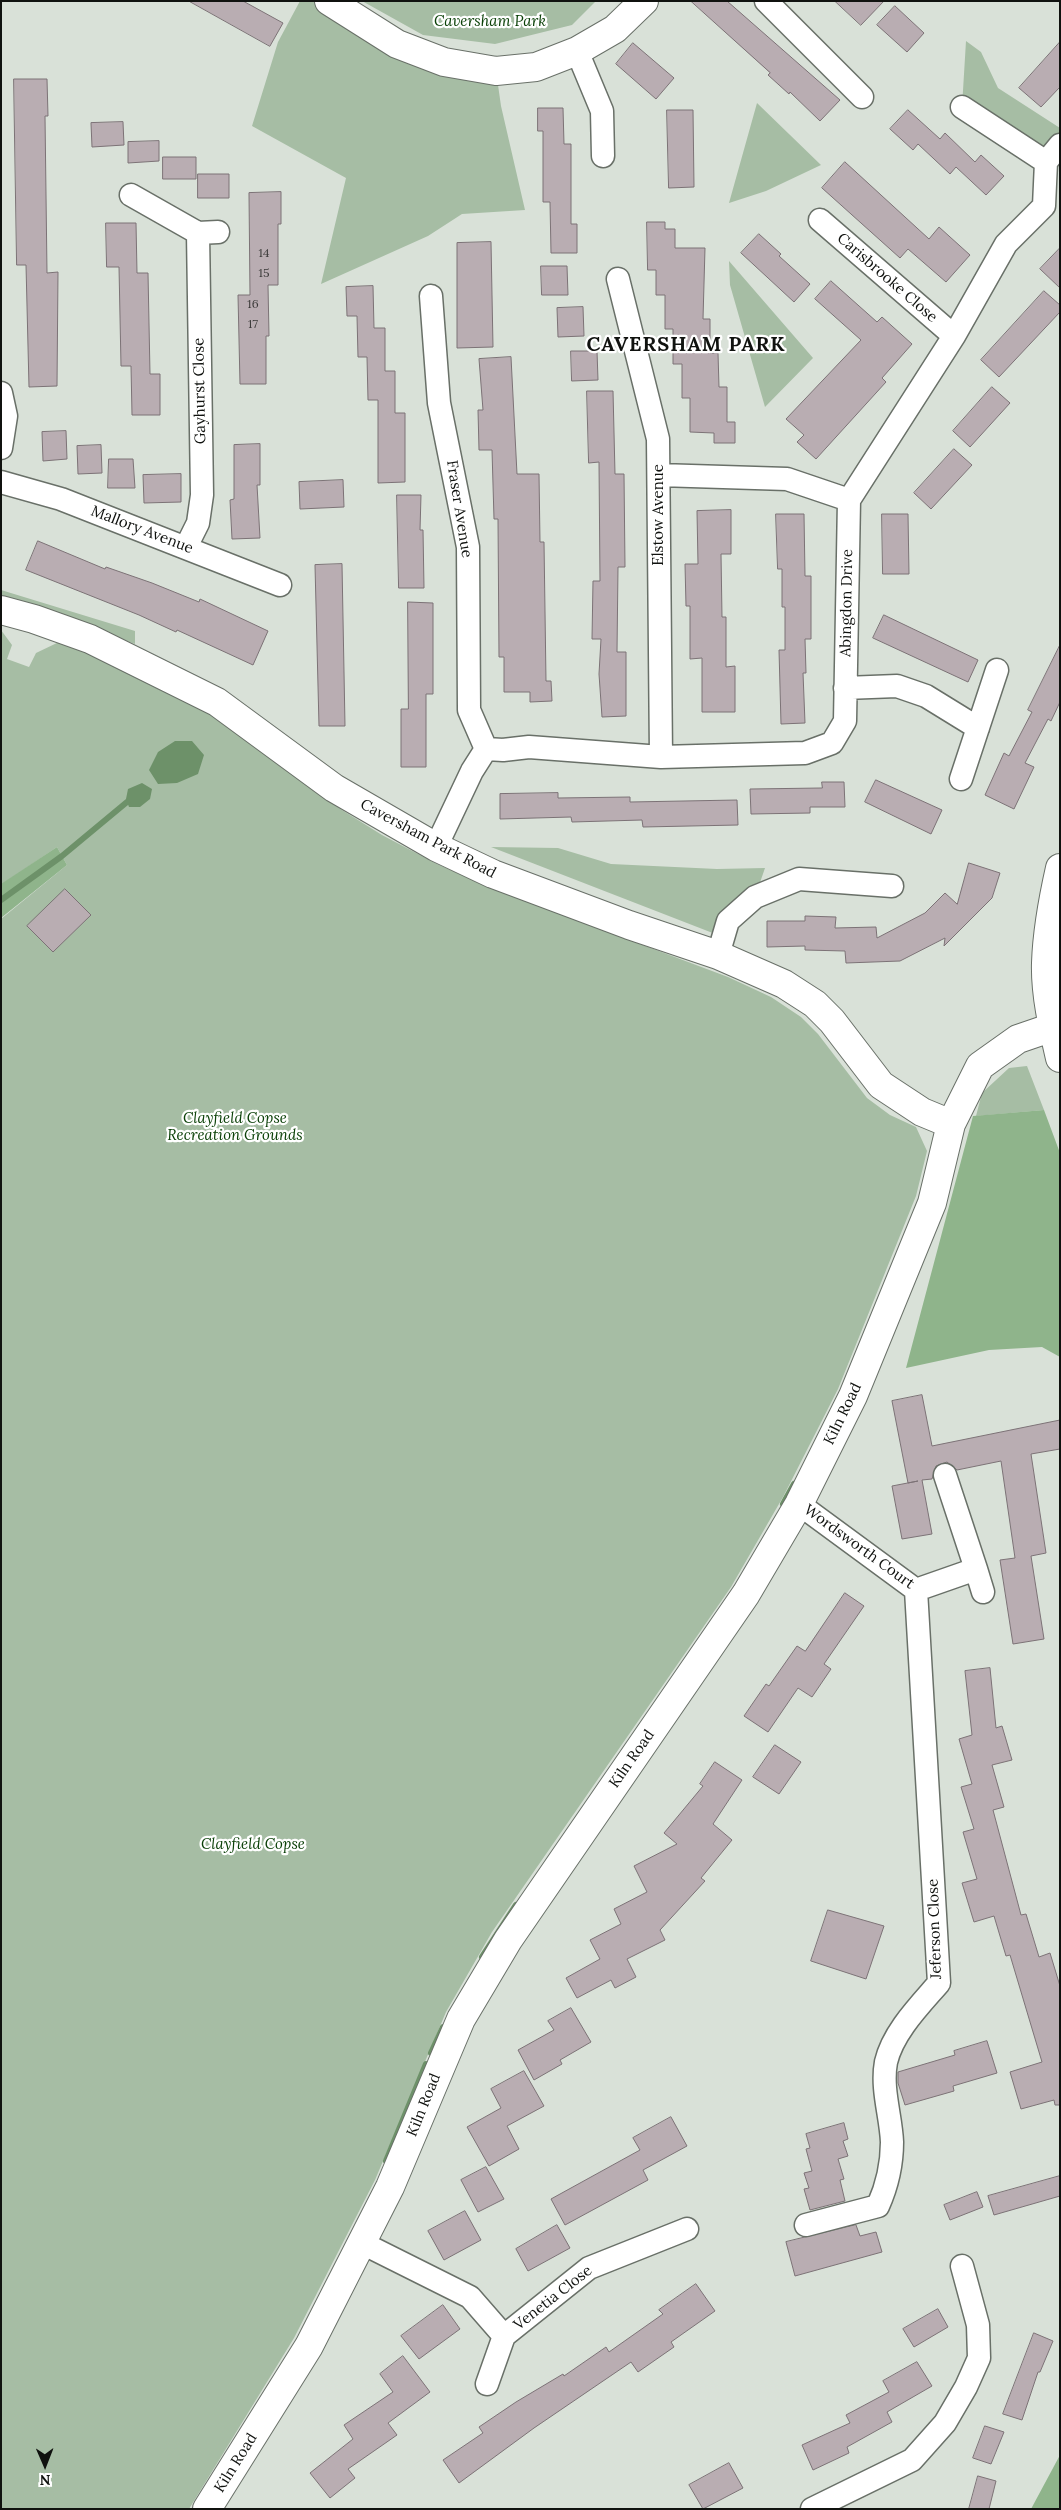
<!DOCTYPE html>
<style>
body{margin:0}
#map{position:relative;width:1061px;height:2510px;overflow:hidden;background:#d9e1d8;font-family:Lora,serif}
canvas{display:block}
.frame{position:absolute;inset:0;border:2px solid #10120f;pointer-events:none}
.north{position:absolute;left:20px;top:2440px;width:50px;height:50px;-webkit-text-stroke:4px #fff;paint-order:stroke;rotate:179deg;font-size:14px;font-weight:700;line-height:20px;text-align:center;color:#10120f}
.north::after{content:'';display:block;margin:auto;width:18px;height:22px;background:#10120f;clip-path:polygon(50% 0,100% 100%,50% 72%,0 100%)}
</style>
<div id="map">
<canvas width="1061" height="2510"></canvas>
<div class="frame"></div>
<div class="north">N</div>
</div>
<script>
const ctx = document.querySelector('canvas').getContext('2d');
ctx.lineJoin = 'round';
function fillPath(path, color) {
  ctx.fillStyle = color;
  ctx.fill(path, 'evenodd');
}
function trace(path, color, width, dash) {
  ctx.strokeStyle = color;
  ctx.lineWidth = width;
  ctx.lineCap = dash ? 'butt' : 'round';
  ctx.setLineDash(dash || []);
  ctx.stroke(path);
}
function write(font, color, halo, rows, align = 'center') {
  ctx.font = font + ' Lora,serif';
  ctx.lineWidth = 4.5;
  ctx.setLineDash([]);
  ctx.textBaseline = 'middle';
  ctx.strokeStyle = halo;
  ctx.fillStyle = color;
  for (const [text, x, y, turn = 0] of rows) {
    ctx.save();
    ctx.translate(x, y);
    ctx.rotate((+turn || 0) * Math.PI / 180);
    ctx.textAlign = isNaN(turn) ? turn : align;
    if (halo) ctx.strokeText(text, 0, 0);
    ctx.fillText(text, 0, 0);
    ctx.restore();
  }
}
const green = new Path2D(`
 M300,1h29l167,70 5,35 24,104 -63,4 -34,22 -107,48 25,-106 -94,-52 26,-84z
 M362,1h234l-24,24 -77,19 -72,-9z
 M966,41l15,11 17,36 62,40v17l-14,17 -84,-55z
 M757,103l64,62 -55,26 -37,12z
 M729,261l84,97 -48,49 -35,-122z
 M1,590l134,41v13l-93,-34 -41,-9z
 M1,630l11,15 -5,14 22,8 7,-14 23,-11 24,8 127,64 132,96 40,25 55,29 49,22 242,91 43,20 30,20 17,17 49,64 23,17 26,12 11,24 -11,45 -78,193 -55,108 -52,90 -239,345 -46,80 -71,168 -81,158 -105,171h-188v-1590l66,-54 -10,-18 -56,38z
 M491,847l67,1 53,16 106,5 48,-1 -10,29 -32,40z
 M1027,1066l17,44 -68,6 6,-23 27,-25z`);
const forest = new Path2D(`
 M57,847l10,18 -66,53v-34z
 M1044,1110l16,43v204l-18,-10 -53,3 -83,18 67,-252z
 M1060,2455v54h-29z`);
const water = new Path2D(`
 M175,741h17l12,14 -6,19 -21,9 -19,1 -9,-14 9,-18z
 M142,783l10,6 -2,10 -10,8h-11l-3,-8 2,-10z`);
const stream = new Path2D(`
 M1,900l61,-44 65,-54
 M783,1504l11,-20
 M482,1957l34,-52
 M431,2053l12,-26
 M386,2161l40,-97`);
const building = new Path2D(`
 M189,1h54l40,22 -13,23z
 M691,1h36l113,99 -20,21 -30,-29 -1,2 -21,-19 2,-2z
 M835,1h49l-23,24z
 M895,6l29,27 -17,19 -30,-27z
 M1060,42v45l-19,20 -22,-19z
 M633,43l41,35 -18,21 -40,-35z
 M14,79h33l1,37h-3l2,157 11,-1 -1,114 -28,1 -3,-122h-9z
 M538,108h25l1,36h7v80h6v29h-26l-1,-51h-7v-71h-5z
 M667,110h26l1,77 -25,1z
 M908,110l32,29 5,-6 30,29 6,-7 23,21 -18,19 -30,-28 -6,7 -32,-30 -5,6 -23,-21z
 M123,122l1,23 -32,2 -1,-24z
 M159,141v20l-31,2v-21z
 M163,157h33v22h-33z
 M845,162l84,77 10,-12 31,28 -24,27 -38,-33 -8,9 -78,-70z
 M198,174h31v24h-31z
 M281,192v32h-3v61h-10l1,51h-3v48h-26l-2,-89h12l-1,-102z
 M647,222h18v7h10v19h30l-2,71h7v34h8l1,34h8v35h8v21h-21v-10l-24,-1v-34h-8v-34h-9v-35h-8v-34h-9v-25h-8z
 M106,223h30l1,50h11l2,101h10v41h-28l-1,-49h-10l-2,-99h-12z
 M759,234l22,20 -2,2 31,28 -16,18 -53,-49z
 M491,242l2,105 -36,1v-105z
 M1060,248v40l-20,-19z
 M541,266h26l1,29h-26z
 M831,281l46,41 5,-5 30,27 -30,34 4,4 -70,77 -19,-17 7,-7 -18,-16 75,-79 -46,-41z
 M373,286l1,42h11v43h10v42h10v69l-27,1v-83h-10l-1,-43h-9l-1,-41h-10l-1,-29z
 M1044,291l16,14v7l-61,65 -18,-17z
 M583,307l1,29 -26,1 -1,-29z
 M571,351h26l1,29 -26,1z
 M511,357l6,117h22l1,68h4l2,139h5l1,20 -22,1v-10h-26v-35h-5l-1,-138h-4l-2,-69h-13l-1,-40h5l-4,-51z
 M992,387l18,16 -40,44 -17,-16z
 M587,391h26l2,83h9l1,93h-7l-1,85h9v64l-24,1 -3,-43 2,-35h-9l1,-58h7l-1,-119 -10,1z
 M66,431l1,28 -24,2 -1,-29z
 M260,444v41h-3l3,53 -28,1 -2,-39 4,-1v-54z
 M101,445l1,28 -24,1 -1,-28z
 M954,449l18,16 -41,44 -17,-16z
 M109,459h24l2,29h-27z
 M181,474v28l-37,1 -1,-28z
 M343,480l1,27 -44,2 -1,-27z
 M397,495h24l-1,35h3l1,58h-25z
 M731,510v44h-10l1,63h4v50l9,-1v46h-33v-54l-12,1v-53h-4l-1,-42h13l-1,-53z
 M776,514h28l1,62h6v63h-6l1,34h-3l2,50 -24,1 -2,-74h6v-43h-3v-38h-4z
 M882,514h26l1,60h-26z
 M38,541l67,28 1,-2 46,16 47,19 1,-3 68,32 -15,34 -76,-35 -1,2 -37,-17 -113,-45z
 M342,564l3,162h-26l-4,-161z
 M408,602l25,1v91h-7v73h-25v-58h7z
 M884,615l94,45 -10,22 -95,-44z
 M1060,645v57l-9,19 -3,-2 -23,44 9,4 -20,42 -29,-14 19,-42 5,3 23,-44 -4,-2z
 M876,780l66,30 -11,24 -66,-32z
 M822,782h22l1,25h-35v6l-59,1 -1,-25 72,-1z
 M558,793v5l72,-1v5l107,-2 1,25 -95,2 -1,-7 -70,2 -1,-5 -71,2v-25z
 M969,863l31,10 -8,25 -48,48 1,-8 -45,23 -54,2 -1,-12 -40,-1v-4l-38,1v-26h38v-5l31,1 -1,11 41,-1 1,11 48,-25 20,-20 12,11z
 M65,889l26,26 -38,37 -26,-26z
 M922,1395l10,51 128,-26v29l-29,5 15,99 -15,3 13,83 -31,5 -13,-84 15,-2 -14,-97 -44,9 -10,-8 -11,4 -4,13 -10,1 10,54 -30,5 -10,-53 26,-5 -10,2 -16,-82z
 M845,1593l19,13 -40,58 7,5 -19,28 -14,-9 -30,44 -24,-16 22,-32 3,2 28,-40 8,5z
 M990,1668l6,60 6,-2 10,34 -20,5 12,42 -11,3 28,105 5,-1 13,43 11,-4 10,33v119h-5l-1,-5 -33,9 -11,-37 32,-10 -32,-107 -4,1 -12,-40 -20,6 -12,-39 15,-4 -14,-47 11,-3 -13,-42 11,-3 -13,-45 13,-4 -7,-64z
 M775,1745l26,17 -22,32 -26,-17z
 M715,1762l27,18 -29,44 19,16 -31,38 4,3 -45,49 5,10 -38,19 9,18 -21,11 -4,-8 -34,18 -11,-20 34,-19 -10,-19 31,-16 -7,-15 33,-17 -13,-26 43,-22 -13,-11 39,-47 -3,-2z
 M828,1910l56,16 -18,53 -55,-18z
 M571,2008l20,34 -31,18 2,4 -28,16 -16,-30 36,-20 -6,-9z
 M987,2041l10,32 -44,13 1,5 -49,14 -7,-22v-11l57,-17 -1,-4z
 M524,2071l20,35 -37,20 12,23 -30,17 -22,-39 34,-19 -10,-19z
 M671,2117l16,29 -44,24 5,10 -83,45 -14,-26 89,-49 -7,-12z
 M844,2123l4,16 -5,2 5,15 -10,3 6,20 -4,1 5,21 -35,9 -6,-21 5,-1 -5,-15 8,-2 -6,-22 4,-1 -4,-14z
 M486,2167l18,32 -26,13 -17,-32z
 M1060,2176v20l-66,19 -6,-19z
 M977,2192l6,15 -33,13 -6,-15z
 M465,2211l16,29 -37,20 -16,-29z
 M557,2225l13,23 -42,23 -12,-22z
 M856,2225l4,11 16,-4 6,20 -87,24 -9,-34z
 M696,2284l19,27 -44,31 3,5 -36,25 -7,-10 -97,66 -75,55 -16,-23 40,-27 -4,-6 37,-25 47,-28 1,2 42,-29 3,5 54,-38 -4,-4z
 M443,2305l17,24 -41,30 -18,-23z
 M938,2309l10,18 -34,20 -11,-18z
 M1034,2333l19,8 -13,31h-2l-16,48 -19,-6z
 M403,2356l27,36 -42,31 9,12 -49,34 7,9 -25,20 -20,-25 43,-34 -9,-14 49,-33 -13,-18z
 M917,2362l15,24 -45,26 5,10 -45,25 2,6 -36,17 -11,-25 48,-22 -4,-8 43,-23 -6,-11z
 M985,2426l19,6 -13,32 -18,-6z
 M729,2463l14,25 -40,21 -14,-24z
 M978,2476l18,5 -7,28h-20z`);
const street = new Path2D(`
 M766,1l96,96
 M577,51l25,60 1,45
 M1046,162l14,-17
 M131,195l67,38 20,-1
 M820,220l134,116
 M618,279l40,160 3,318
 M431,296l8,107 29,144 1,163 17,39
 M1,393l5,23 -5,32
 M659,475l128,4 62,21
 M1,482l60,17 219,86
 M186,547l12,-24 4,-28 -4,-262
 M845,688l52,-2 29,10 52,32
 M961,779l36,-109
 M436,847l36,-76 14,-22 17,1 26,-3 132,10 144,-4 27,-10 13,-22 4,-221 105,-164 52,-92 38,-38 2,-44 -84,-55
 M718,955l10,-34 27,-24 44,-18 93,7
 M945,1475l31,94
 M799,1504l117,86 60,-21 7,23
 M806,2225l72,-19c9,-20 14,-42 14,-64 -1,-26 -11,-53 -6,-80 7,-30 34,-57 53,-79l-23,-393
 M362,2243l108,54 34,39
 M487,2384l17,-48 85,-68 98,-39
 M812,2509l100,-49 33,-37 21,-36 13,-29 -1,-33 -16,-59`);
const secondary = new Path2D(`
 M329,1l68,43 47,18 52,9 40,-4 41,-16 38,-22 29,-28
 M1,610l33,9 56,20 127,63 117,86 102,59 57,27 136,51 89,30 66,29 31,20 17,17 49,64 41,27 29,12
 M1060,868c-7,31 -13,63 -14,95 -1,31 7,65 14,95
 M207,2509l102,-163 81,-159 71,-168 47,-79 238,-346 53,-90 54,-108 79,-193 19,-79 29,-58 38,-27 35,-12`);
const numberNames = [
 ["14",264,254],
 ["15",264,274],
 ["16",253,305],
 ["17",253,325]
];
const parkNames = [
 ["Caversham Park",490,22],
 ["Clayfield Copse",235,1119],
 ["Recreation Grounds",235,1136],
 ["Clayfield Copse",253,1845]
];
const streetNames = [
 ["Carisbrooke Close",887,278,41],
 ["Gayhurst Close",200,391,-91],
 ["Fraser Avenue",459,509,81],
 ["Elstow Avenue",659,515,-90],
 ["Mallory Avenue",142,530,21],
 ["Abingdon Drive",847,603,-89],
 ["Caversham Park Road",428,839,28],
 ["Kiln Road",843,1414,-64],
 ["Wordsworth Court",859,1547,36],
 ["Kiln Road",632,1759,-55],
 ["Jeferson Close",935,1929,-92],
 ["Kiln Road",424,2105,-68],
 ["Venetia Close",553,2298,-38],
 ["Kiln Road",236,2463,-58]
];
const districtNames = [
 ["CAVERSHAM PARK",686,345]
];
fillPath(green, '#a6bda4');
fillPath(forest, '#8fb48b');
fillPath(water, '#6d9169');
trace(stream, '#6d9169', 6);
fillPath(building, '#b9adb2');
trace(building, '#7c7276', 1);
trace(street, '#697068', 25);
trace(secondary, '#697068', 30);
trace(street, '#fff', 22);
trace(secondary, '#fff', 28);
write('12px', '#3a3938', null, numberNames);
write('italic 15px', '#0a4007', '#fff', parkNames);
write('15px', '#10120f', '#fff', streetNames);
ctx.letterSpacing = '1px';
write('bold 20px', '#10120f', '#fff', districtNames);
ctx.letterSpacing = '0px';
</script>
